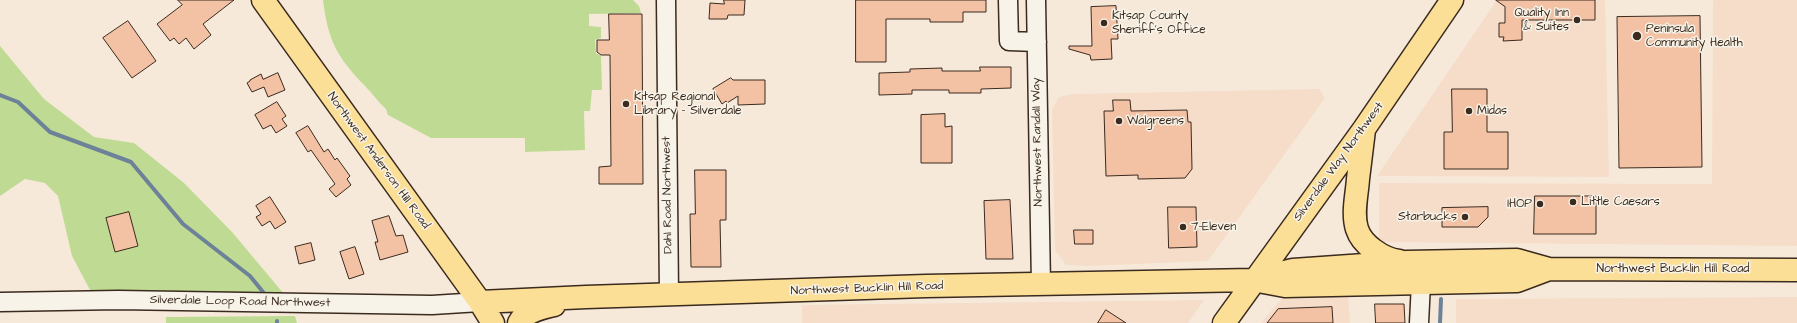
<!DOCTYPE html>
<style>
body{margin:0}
canvas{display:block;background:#f6e9da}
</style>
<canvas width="1797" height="323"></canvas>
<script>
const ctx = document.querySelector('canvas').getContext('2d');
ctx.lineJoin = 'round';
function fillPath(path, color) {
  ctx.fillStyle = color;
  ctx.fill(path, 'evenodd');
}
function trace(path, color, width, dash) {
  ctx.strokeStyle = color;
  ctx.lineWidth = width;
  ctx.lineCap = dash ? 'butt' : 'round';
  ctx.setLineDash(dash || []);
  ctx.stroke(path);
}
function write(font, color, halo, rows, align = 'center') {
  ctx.font = font + ' "Architects Daughter",sans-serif';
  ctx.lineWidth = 3;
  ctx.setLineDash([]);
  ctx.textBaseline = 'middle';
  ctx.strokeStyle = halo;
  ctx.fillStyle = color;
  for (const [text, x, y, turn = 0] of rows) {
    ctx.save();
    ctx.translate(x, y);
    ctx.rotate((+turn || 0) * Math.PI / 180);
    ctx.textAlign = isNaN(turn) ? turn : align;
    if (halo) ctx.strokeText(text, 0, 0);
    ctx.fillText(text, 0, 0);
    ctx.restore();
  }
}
const built = new Path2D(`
 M1497,0h108l4,177 -232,-1z
 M1713,0h84v246l-418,-4v-59l333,1z
 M1319,89l6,9 -117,163 -121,5 -21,-1 -11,-15 -3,-140 7,-13 14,-3z
 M1348,294l2,29h-89l22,-26z
 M1797,297v26h-341v-24z
 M1204,300l-16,23h-386v-18z`);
const green = new Path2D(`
 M323,0h310l6,6 2,7 -52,1v12l12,1v11l-6,2 1,13 5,3 1,34h-10l-2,21h-6l1,39 -60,2v-14h-94l-43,-23 -2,-6c-8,-7 -14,-16 -21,-23 -28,-29 -37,-45 -42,-86z
 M0,46l44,53 50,38 40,6 50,40 48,49 52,62 -122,2 -72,-6 -18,-34 -14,-60 -13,-13 -20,-4 -25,17z
 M295,316l2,7h-131v-6z`);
const stream = new Path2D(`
 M0,95l18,7 32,30 81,30 52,62 67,52 13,16
 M277,321v2
 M1440,323l1,-24`);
const building = new Path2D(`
 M178,0h56l-31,24 8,11 -17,14 -8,-11 -7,6 -5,-6 -4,3 -13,-17 25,-19z
 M724,0h21l-1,15h-16l-1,4h-18l1,-16 14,1z
 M856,0h130v12h-23v10h-33v-3h-44v43h-30z
 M1496,0h99v20h-73v20l-19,1 1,-4h-5v-14h6v-16z
 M1116,6l2,33h-7l1,20 -21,1 -1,-5 -21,-6v-3h23l-1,-39z
 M609,14h33l1,170h-44v-17l12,-1 -1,-111h-9l-4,-3v-12h12z
 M1700,16l2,151 -83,1 -2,-151z
 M128,21l28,40 -24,17 -29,-40z
 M980,67h31v21l-30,1v4h-32v-3h-37v4l-33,1v-22l31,-1v-3l32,-1v3h38z
 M278,73l7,17 -17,7 -4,-10 -12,5 -5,-9 3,-2v-1l11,-6 2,5z
 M731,78l2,2h32v24l-27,1v-9l-11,7 -1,-2 -4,3 -9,-15z
 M1452,89h35v43h21v37h-64v-37h8z
 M1113,100h17l1,11 56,-1 1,12h3l1,47 -7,9 -47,1v-4l-32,1 -2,-65h9z
 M277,102l9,14 -4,3 5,7 -11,7 -5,-8 -8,4 -8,-14z
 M945,114v13l7,-1v37h-31v-48z
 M308,126l16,26 4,-3 7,11 2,-2 13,18 -3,3 4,6 -15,12 -7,-8 6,-5 -24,-34 -3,2 -12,-19z
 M695,170h31v50h-6l1,47h-30l-1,-53h5z
 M1535,196h61v38h-62z
 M270,197l16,25 -11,7 -5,-8 -8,5 -6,-9 5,-3 -5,-8z
 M1010,200l3,59h-27l-2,-58z
 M1168,207h28l1,40 -28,1z
 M1488,207v10l-10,10h-36v-19z
 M129,212l9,34 -23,6 -9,-34z
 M389,216l7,20 7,-1 5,17 -28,8 -5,-18h3l-6,-21z
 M1074,230h19v14h-18z
 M311,243l4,17 -16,4 -4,-17z
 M355,247l9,27 -15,5 -9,-27z
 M1375,304h29l1,19h-29z
 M1332,307l1,16h-66l11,-14z
 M1106,310l20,13h-28z`);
const minor = new Path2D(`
 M666,0l3,294
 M1008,0l1,41 28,1
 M1036,0l5,285
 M0,302l118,-2 314,5 48,-3
 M1419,323l2,-40`);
const major = new Path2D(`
 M263,0l217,302 13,21
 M1364,130c-2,16 -4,33 -6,49 -1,16 -6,34 -1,50 5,16 26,30 42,32
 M1264,277l29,-7 114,-8 110,-2 32,9 248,1
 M480,302l106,-5 340,-11 327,-6 32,6 232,-5 32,-12
 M519,323c6,-12 23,-15 35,-18
 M1224,323l140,-194 88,-129`);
const markers = [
 [1577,20,4,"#3b2a1e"],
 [1104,23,4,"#3b2a1e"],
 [1637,36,5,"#3b2a1e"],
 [626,104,4,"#3b2a1e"],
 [1469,111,4,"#3b2a1e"],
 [1119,121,4,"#3b2a1e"],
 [1573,202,4,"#3b2a1e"],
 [1540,204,4,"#3b2a1e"],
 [1465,217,4,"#3b2a1e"],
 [1183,227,4,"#3b2a1e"]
];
const poiNames = [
 ["Quality Inn",1569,13,"right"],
 ["& Suites",1569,27,"right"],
 ["Kitsap County",1112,16],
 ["Sheriff's Office",1112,30],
 ["Peninsula",1646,29],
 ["Community Health",1646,43],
 ["Kitsap Regional",634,97],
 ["Library - Silverdale",634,111],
 ["Midas",1477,111],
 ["Walgreens",1127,121],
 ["Little Caesars",1581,202],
 ["IHOP",1532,204,"right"],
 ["Starbucks",1457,217,"right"],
 ["7-Eleven",1191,227]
];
const streetNames = [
 ["Northwest Randall Way",1038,142,-91],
 ["Northwest Anderson Hill Road",378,161,54],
 ["Silverdale Way Northwest",1339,162,-54],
 ["Dahl Road Northwest",668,195,-91],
 ["Northwest Bucklin Hill Road",1673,269],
 ["Northwest Bucklin Hill Road",867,289,-2],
 ["Silverdale Loop Road Northwest",240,302,1]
];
fillPath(built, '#f5ddca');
fillPath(green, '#bfdb93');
trace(stream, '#6d8298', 4);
fillPath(building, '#f3c1a4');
trace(building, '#3b2a1e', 1);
trace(minor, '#3b2a1e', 21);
trace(major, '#3b2a1e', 25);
trace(minor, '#f7f3e8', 18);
trace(major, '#fbdf96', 22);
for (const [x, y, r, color] of markers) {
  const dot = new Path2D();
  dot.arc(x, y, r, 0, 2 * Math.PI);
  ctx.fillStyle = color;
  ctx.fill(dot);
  trace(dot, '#f7f3e8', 1.5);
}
write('12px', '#3b2a1e', '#f7f3e8', poiNames, 'left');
write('12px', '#3b2a1e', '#f7f3e8', streetNames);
</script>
